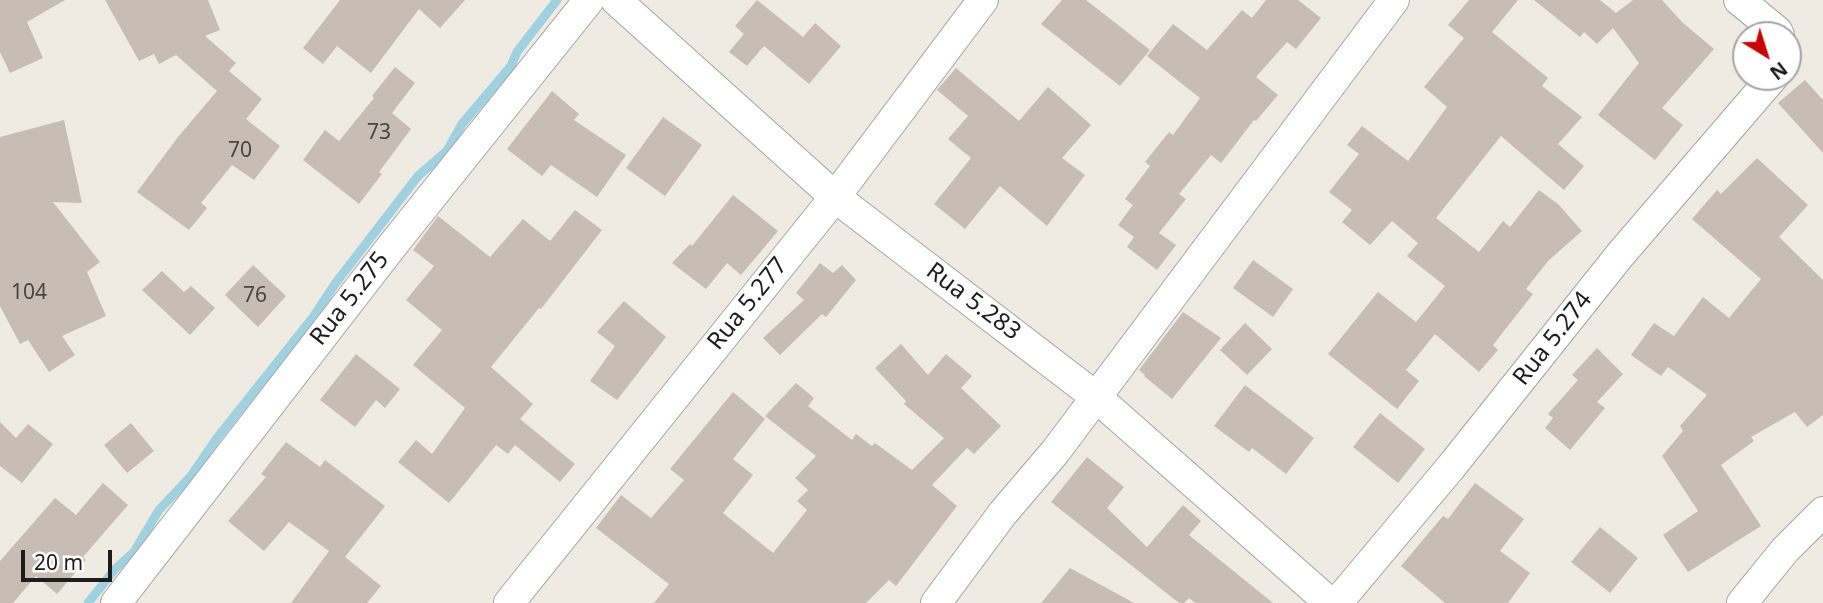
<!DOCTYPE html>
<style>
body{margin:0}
#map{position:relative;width:1823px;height:603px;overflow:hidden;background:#efebe2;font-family:"Noto Sans",sans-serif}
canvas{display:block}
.north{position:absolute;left:1732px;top:21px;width:70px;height:70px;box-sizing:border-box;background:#fff;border:2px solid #a5a5a5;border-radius:50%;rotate:142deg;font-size:19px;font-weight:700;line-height:28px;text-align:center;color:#1d1d1d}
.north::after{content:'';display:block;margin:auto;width:24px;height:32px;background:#cb0300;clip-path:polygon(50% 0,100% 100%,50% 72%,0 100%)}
.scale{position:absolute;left:21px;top:550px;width:91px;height:32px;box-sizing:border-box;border:4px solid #1d1d1d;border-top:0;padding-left:9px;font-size:21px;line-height:24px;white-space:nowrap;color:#1d1d1d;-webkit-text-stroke:5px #fff;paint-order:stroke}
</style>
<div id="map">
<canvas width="1823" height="603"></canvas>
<div class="north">N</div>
<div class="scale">20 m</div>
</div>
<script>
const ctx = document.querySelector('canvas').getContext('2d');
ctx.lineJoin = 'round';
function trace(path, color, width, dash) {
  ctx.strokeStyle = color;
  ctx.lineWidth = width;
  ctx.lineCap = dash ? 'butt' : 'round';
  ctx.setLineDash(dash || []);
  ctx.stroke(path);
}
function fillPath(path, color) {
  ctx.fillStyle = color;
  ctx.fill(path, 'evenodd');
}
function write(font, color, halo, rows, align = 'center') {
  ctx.font = font + ' "Noto Sans",sans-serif';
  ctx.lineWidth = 5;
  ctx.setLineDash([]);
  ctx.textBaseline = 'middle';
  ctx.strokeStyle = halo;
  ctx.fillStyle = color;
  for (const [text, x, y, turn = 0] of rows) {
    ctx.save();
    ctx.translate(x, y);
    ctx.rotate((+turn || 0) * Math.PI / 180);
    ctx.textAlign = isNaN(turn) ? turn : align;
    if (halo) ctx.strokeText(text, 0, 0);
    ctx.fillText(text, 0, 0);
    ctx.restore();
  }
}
const stream = new Path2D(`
 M88,603l27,-34 19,-17 25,-42 32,-34 26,-38 97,-122 21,-32 83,-108 29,-25 15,-27 49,-58 6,-14 40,-52`);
const building = new Path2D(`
 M0,0h65l-38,22 16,36 -33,15 -10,-21z
 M105,0h103l12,30 -15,6 31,27 -7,8 33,28 -16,20 34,27 -26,34 -22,-15 -31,38 6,5 -18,22 -52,-38 41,-55 39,-46 -41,-36 -17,9 -5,-10 -15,7z
 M340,0h125l-25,28 -21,-19 -48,64 -34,-27 -14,18 -20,-16z
 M757,0l46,37 12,-14 26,23 -32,38 -45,-38 -17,20 -18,-14 15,-18 -9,-8z
 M1062,0h24l64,50 -30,36 -79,-62z
 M1266,0h32l23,18 -25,31 -9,-7 -31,35 22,18 -22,26 -2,-1 -33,43 -10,-8 -32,39 7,5 -27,34 17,12 -19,25 -30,-23 7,-10 -16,-12 15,-20 -8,-6 25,-33 -5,-4 24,-30 4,3 27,-37 -53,-42 26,-32 34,26 35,-40 10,8z
 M1469,0h49l-26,32 56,46 -6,8 40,31 -24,27 26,22 -20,24 -63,-54 -65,82 43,34 24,-31 7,6 29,-37 19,14 24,27 -34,30 -22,28 7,5 -40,51 5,5 -19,22 -44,-38 -29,36 13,11 -22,28 -69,-55 50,-62 38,30 29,-36 -38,-30 11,-13 -26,-22 -22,24 -28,-23 10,-12 -23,-18 30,-38 -12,-9 15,-19 46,35 39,-54 -23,-20 40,-49 -16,-13z
 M1534,0h66l16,13 17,-13h29l21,23 31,26 -52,59 21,17 -28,35 -57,-45 41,-52 -26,-35 -16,16 -13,-12 -4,5z
 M395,67l20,16 -23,30 19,16 -32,43 3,2 -23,30 -56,-44 22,-30 14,11 35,-43 -2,-2z
 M956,68l63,53 29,-34 43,38 -29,33 23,17 -38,51 -47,-40 -35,43 -31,-25 37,-46 -23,-19 20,-23 -31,-26z
 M1805,80l18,20v53l-45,-50z
 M552,91l27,23 -5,6 52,35 -29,42 -46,-32 -9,11 -35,-27z
 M663,117l39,28 -37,51 -39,-28z
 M64,120l18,83 -29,-1 47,60 -13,10 19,44 -44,20 13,19 -26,17 -21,-32 -8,4 -20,-38v-169z
 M1757,158l51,47 -29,32 44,43v135l-16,12 -12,-15 -44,25 3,4 -33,24 40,61 -73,46 -25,-37 35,-24 -36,-55 21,-25 -3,-5 27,-31 -39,-28 -7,9 -30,-21 23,-32 20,13 29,-39 26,21 32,-39 -69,-60 25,-29 4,4z
 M733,195l45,36 -37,44 -14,-12 -21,26 -34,-26 18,-19 2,2z
 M575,210l27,20 -61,79 -2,-1 -48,59 42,37 -13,15 55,45 -15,18 -45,-37 -7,9 -12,-9 -47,58 -51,-41 18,-22 16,14 33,-46 -52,-43 29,-35 -36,-30 28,-34 -21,-16 25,-34 52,41 33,-38 27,22z
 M1253,260l40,29 -20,28 -40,-29z
 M820,263l13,10 9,-8 14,15 -30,37 -4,-3 -42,41 -17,-17 41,-38 -8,-7z
 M253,265l33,31 -28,31 -33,-32z
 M162,271l22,21 7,-6 24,22 -25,27 -48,-45z
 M624,301l42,36 -49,63 -27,-19 25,-35 -18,-14z
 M1183,312l38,26 -49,61 -28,-23 1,-1 -6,-5z
 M1245,323l27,26 -25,26 -27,-25z
 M901,344l27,31 18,-21 26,22 -11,12 40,38 -27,28 -7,-6 -35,37 25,21 -61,80 -7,-6 -23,23h-212l15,-19 -73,-56 25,-33 30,23 33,-38 -14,-11 63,-77 32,27 -32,40 20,16 -30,38 50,40 34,-43 -10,-9 11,-11 -13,-12 21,-22 -51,-40 31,-33 18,15 -6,8 44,34 4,-6 16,12 3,-3 37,27 32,-32 -40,-34 2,-3 -31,-33z
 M1597,348l26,26 -26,28 8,6 -35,42 -25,-22 8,-10 -5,-4 30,-34 -6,-5z
 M356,354l44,35 -15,19 -9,-8 -21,27 -35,-27z
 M1245,385l69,53 -28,36 -34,-26 -3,4 -35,-26z
 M1380,413l45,36 -27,34 -45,-36z
 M0,422l16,16 12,-14 25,20 -31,39 -22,-17z
 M131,423l23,28 -27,22 -23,-28z
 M286,442l34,25 5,-7 60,46 -40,51 36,29 -14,17h-76l38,-52 -40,-29 -25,29 -36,-30 38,-44 -5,-3z
 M1087,457l37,30 -17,21 40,39 36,-42 18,16 -12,14 84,68h-78l-6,-5 -5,5h-5l-128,-101z
 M103,483l25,22 -45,52 3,3 -29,34 -21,-18 -23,27h-13v-42l55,-63 21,17z
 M1475,483l49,36 -24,32 30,22 -22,30h-63l-44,-37 42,-50 5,3z
 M1600,527l38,31 -28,35 -39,-31z
 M1070,568l64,35h-93z`);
const minor = new Path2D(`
 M616,0l219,197 261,200 234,206
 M1739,0l38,31 2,4
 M116,603l276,-357 197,-246
 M509,603l326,-406 148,-197
 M936,603l67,-90 52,-61 339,-452
 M1337,603l114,-136 169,-212 153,-178
 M1742,603l43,-53 38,-38`);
const numberNames = [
 ["73",379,133],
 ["70",240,151],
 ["104",29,293],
 ["76",255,296]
];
const streetNames = [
 ["Rua 5.275",350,299,-52],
 ["Rua 5.283",973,302,37],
 ["Rua 5.277",748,304,-51],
 ["Rua 5.274",1553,339,-52]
];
trace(stream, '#9fd1e0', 9);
fillPath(building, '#c7bdb5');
trace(minor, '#a4a4a4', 32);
trace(minor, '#fff', 30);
write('21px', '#484543', null, numberNames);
write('24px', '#1d1d1d', '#fff', streetNames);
</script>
